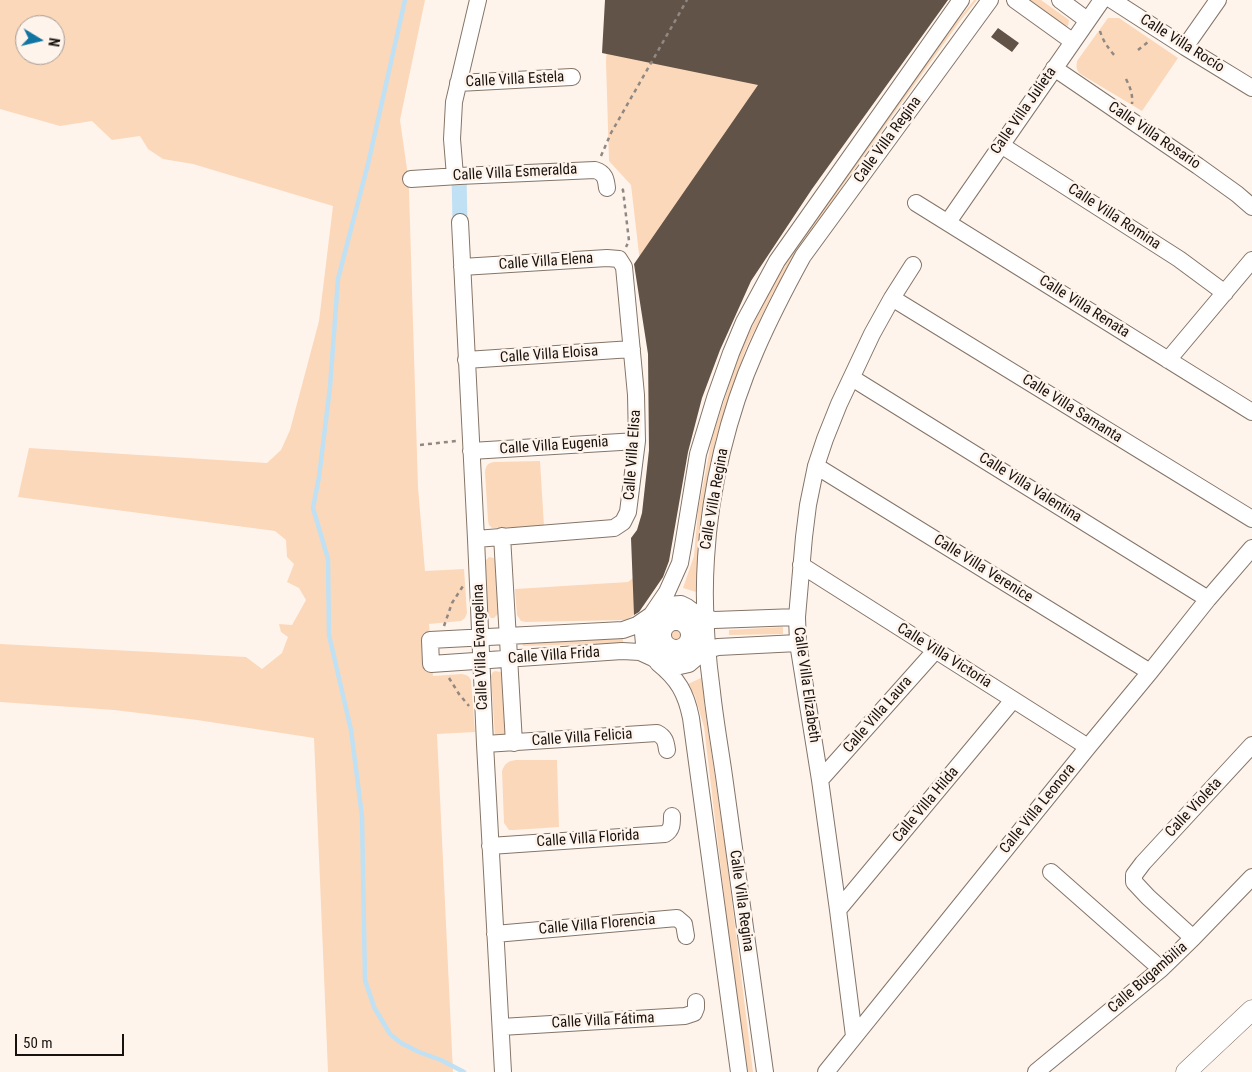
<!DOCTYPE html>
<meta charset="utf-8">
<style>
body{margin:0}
#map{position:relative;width:1252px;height:1072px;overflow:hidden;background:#fff4ec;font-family:"Roboto Condensed",sans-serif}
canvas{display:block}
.north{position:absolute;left:15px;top:15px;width:50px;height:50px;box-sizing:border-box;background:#fff4ec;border:1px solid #a39a93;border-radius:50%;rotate:99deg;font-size:14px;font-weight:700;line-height:20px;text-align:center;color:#18120e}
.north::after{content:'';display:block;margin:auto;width:18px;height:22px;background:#1175a1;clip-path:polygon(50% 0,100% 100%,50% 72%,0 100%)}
.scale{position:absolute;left:15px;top:1034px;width:109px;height:22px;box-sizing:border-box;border:2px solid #18120e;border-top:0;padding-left:6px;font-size:15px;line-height:18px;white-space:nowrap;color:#18120e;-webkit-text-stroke:4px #fff4ec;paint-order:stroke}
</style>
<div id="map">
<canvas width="1252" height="1072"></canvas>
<div class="north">N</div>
<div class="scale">50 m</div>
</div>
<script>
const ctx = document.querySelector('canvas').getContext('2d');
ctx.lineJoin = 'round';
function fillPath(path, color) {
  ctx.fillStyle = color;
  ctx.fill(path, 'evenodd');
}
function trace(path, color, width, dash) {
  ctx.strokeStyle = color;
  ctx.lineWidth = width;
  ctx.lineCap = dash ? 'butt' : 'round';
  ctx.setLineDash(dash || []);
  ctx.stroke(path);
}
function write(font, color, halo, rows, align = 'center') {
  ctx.font = font + ' "Roboto Condensed",sans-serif';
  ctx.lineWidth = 5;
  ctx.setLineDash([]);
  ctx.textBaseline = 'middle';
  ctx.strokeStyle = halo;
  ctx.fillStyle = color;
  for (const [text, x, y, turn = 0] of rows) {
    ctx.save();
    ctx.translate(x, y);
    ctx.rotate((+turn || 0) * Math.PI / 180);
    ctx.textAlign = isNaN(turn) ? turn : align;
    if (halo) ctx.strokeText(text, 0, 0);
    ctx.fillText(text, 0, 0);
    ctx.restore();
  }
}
const green = new Path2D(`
 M0,0h425l-25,120 8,56 1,15 9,296 7,84 39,-2 3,44 -2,5 -4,3 -32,3 4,52 29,-2c5,1 7,2 9,6l4,52 -38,2 16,338h-125l-14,-334 -117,-18 -83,-10 -114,-8v-58l246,13 16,12 20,-16 6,-16 -7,-5 -2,-8 13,1 14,-25 -7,-12 -12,-6 7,-18 -7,-7 -1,-17 -11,-9 -257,-34 11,-49 238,15 14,-13 9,-20 29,-109 14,-115 -140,-42 -30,-5 -15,-10 -8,-13 -28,4 -20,-19 -32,5 -60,-17zM25,25h30v30h-30z
 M609,0h335l-187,264 -57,130 -55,207c-6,8 -11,17 -21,19l-98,2 -5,-1 -4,-6 -2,-26 113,-7 5,-4 16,-94 3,-118 -21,-181 -22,-24 -3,-99z
 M974,0h3l-17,21 -117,164 -42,62 -28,46 -27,55 -30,90 -14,72 -5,57v15l-1,10 -13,-4 11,-32 4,-45 14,-73 28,-87 34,-68 25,-39 41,-61 118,-163z
 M1027,0h14l28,20 -1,6 -6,-1z
 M1108,18h11l59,40 -36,53 -60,-36c-6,-4 -6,-8 -5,-14z
 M540,461l4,65 -52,2 -3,-3 -1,-4 -3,-49c1,-6 2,-9 9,-10z
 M489,557l5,1 1,3 3,47v6l-4,4h-3l-2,-2 -2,-7 -1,-45v-4z
 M687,616l10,29 -29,11 -12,-26 3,-7z
 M783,627v7l-54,1v-5z
 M623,638v5l-100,3 -1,-4z
 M495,671l6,1 1,4 3,53v6l-10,2 -4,-61 1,-3z
 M703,677l1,26 22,150 27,219h-5l-15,-102 -29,-243 -9,-31 -7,-12z
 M516,760h41l2,67 -45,3h-5l-5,-7 -2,-52c3,-8 6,-10 14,-11z`);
const stream = new Path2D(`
 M405,0l-37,164 -30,115 -8,108 -11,90 -6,31 15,51 1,76 22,95 11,86 3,164 9,27 16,27 11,9 18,9 22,8 23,12`);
const canal = new Path2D(`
 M459,176l1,46`);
const building = new Path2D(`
 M605,0h343l-136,189 -61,92 -31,69 -18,48 -14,54 -19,109 -6,16 -15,22 -9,13 -5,3 -3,-77 6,-8 5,-17 7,-63 -1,-96 -14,-90 124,-179 -156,-32z
 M998,28l21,15 -7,9 -21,-15z`);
const path = new Path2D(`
 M1100,31c3,10 8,17 15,25
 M1138,50l10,-8
 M1126,79c4,8 7,15 6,25
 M601,156l10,-23 76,-133
 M622,189l1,1 6,51 -3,6
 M420,445l36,-4
 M444,626l8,-23 11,-17
 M449,678l10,16 10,12`);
const pedestrian = new Path2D(`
 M675,614c35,2 26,55 -13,39 -12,-17 -9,-34 13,-39z
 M665 635a11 11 0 1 1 22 0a11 11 0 1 1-22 0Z`);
const minor = new Path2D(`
 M1015,0l57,41
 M1060,0l27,20
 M1112,0l73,47 67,41
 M1185,47l33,-47
 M1054,68l144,98 39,28 15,13
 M458,83l114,-6
 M1001,145l178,114 46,34
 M455,176l-3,-37 2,-37 24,-102
 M411,179l48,-3 136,-6c10,3 11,9 12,18
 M916,203l336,209
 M460,222l16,317 9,205 18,328
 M948,222l154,-222
 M462,267l145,-9 12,1 5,8 12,128 1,46 -9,71 -5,10 -9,6 -138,11
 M892,298l360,221
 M466,360l166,-11
 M1168,360l84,-100
 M852,378l356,221
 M471,451l166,-10
 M816,466l334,206
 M502,536l12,207
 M801,565l287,182
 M655,611l12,-6 14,-1 6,3 11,8 5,8 2,10v9l-3,9 -6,7 -7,6 -9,2 -9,1 -9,-2 -9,-7 -7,-9 -2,-5 -1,-11 3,-10 21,-31 13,-29 3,-17 15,-92 17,-56 16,-45 13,-31 33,-61 184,-261
 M696,612l9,5 9,3 83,-3
 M650,616l-13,9 -14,5 -193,10 1,24 191,-13 18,1 13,6
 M700,655l7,-5 11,-3 80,-4
 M658,663c20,16 28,30 33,55l48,354
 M485,744l172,-11c8,4 9,9 10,17
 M820,780l115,-129
 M490,846l175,-12c7,-4 7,-10 7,-18
 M1051,872l110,97
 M838,910l175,-210
 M495,934l182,-16 7,6 2,12
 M1193,938l-45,-41 -14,-15v-7l9,-12 109,-118
 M501,1027l184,-11 9,-3 2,-5v-6
 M854,1036l-16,-126 -18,-130 -22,-137 -1,-26 7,-80 4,-32 8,-39 9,-27 14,-35 33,-70 20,-36 21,-33
 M765,1072c-14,-99 -27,-198 -41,-296 -4,-28 -9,-56 -12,-84 -6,-44 -9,-89 -6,-134 4,-69 22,-145 50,-208 14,-32 30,-63 47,-94l187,-256
 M826,1072l262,-325 62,-75 58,-73 44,-51
 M1036,1072l125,-103 32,-31 59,-61`);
const tertiary = new Path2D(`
 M1186,1072l66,-62`);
const streetNames = [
 ["Calle Villa Rocío",1182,44,32],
 ["Calle Villa Estela",515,80,-3],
 ["Calle Villa Julieta",1024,111,-55],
 ["Calle Villa Rosario",1154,136,34],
 ["Calle Villa Regina",888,140,-54],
 ["Calle Villa Esmeralda",515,173,-3],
 ["Calle Villa Romina",1114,217,33],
 ["Calle Villa Elena",546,262,-4],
 ["Calle Villa Renata",1084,307,32],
 ["Calle Villa Eloisa",549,355,-4],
 ["Calle Villa Samanta",1072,409,32],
 ["Calle Villa Eugenia",554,446,-4],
 ["Calle Villa Elisa",633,455,-86],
 ["Calle Villa Valentina",1030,488,32],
 ["Calle Villa Regina",715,499,-80],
 ["Calle Villa Verenice",983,569,32],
 ["Calle Villa Evangelina",481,647,-92],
 ["Calle Villa Frida",554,656,-4],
 ["Calle Villa Victoria",944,656,32],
 ["Calle Villa Elizabeth",806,685,82],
 ["Calle Villa Laura",878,715,-49],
 ["Calle Villa Felicia",582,738,-4],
 ["Calle Villa Hilda",926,805,-50],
 ["Calle Violeta",1194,808,-47],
 ["Calle Villa Leonora",1038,809,-51],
 ["Calle Villa Florida",588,839,-4],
 ["Calle Villa Regina",741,901,82],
 ["Calle Villa Florencia",597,925,-5],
 ["Calle Bugambilia",1148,978,-41],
 ["Calle Villa Fátima",603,1021,-3]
];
fillPath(green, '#fcd8ba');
trace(stream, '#c0e0f3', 4.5);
trace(canal, '#c0e0f3', 15);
fillPath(building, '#615347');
trace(pedestrian, '#847568', 14);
trace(minor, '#847568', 18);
trace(tertiary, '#847568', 21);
trace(path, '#908882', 2.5, [4, 4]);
trace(pedestrian, '#fff', 12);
trace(minor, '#fff', 16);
trace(tertiary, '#fff', 20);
write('15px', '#18120e', '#fff4ec', streetNames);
</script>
